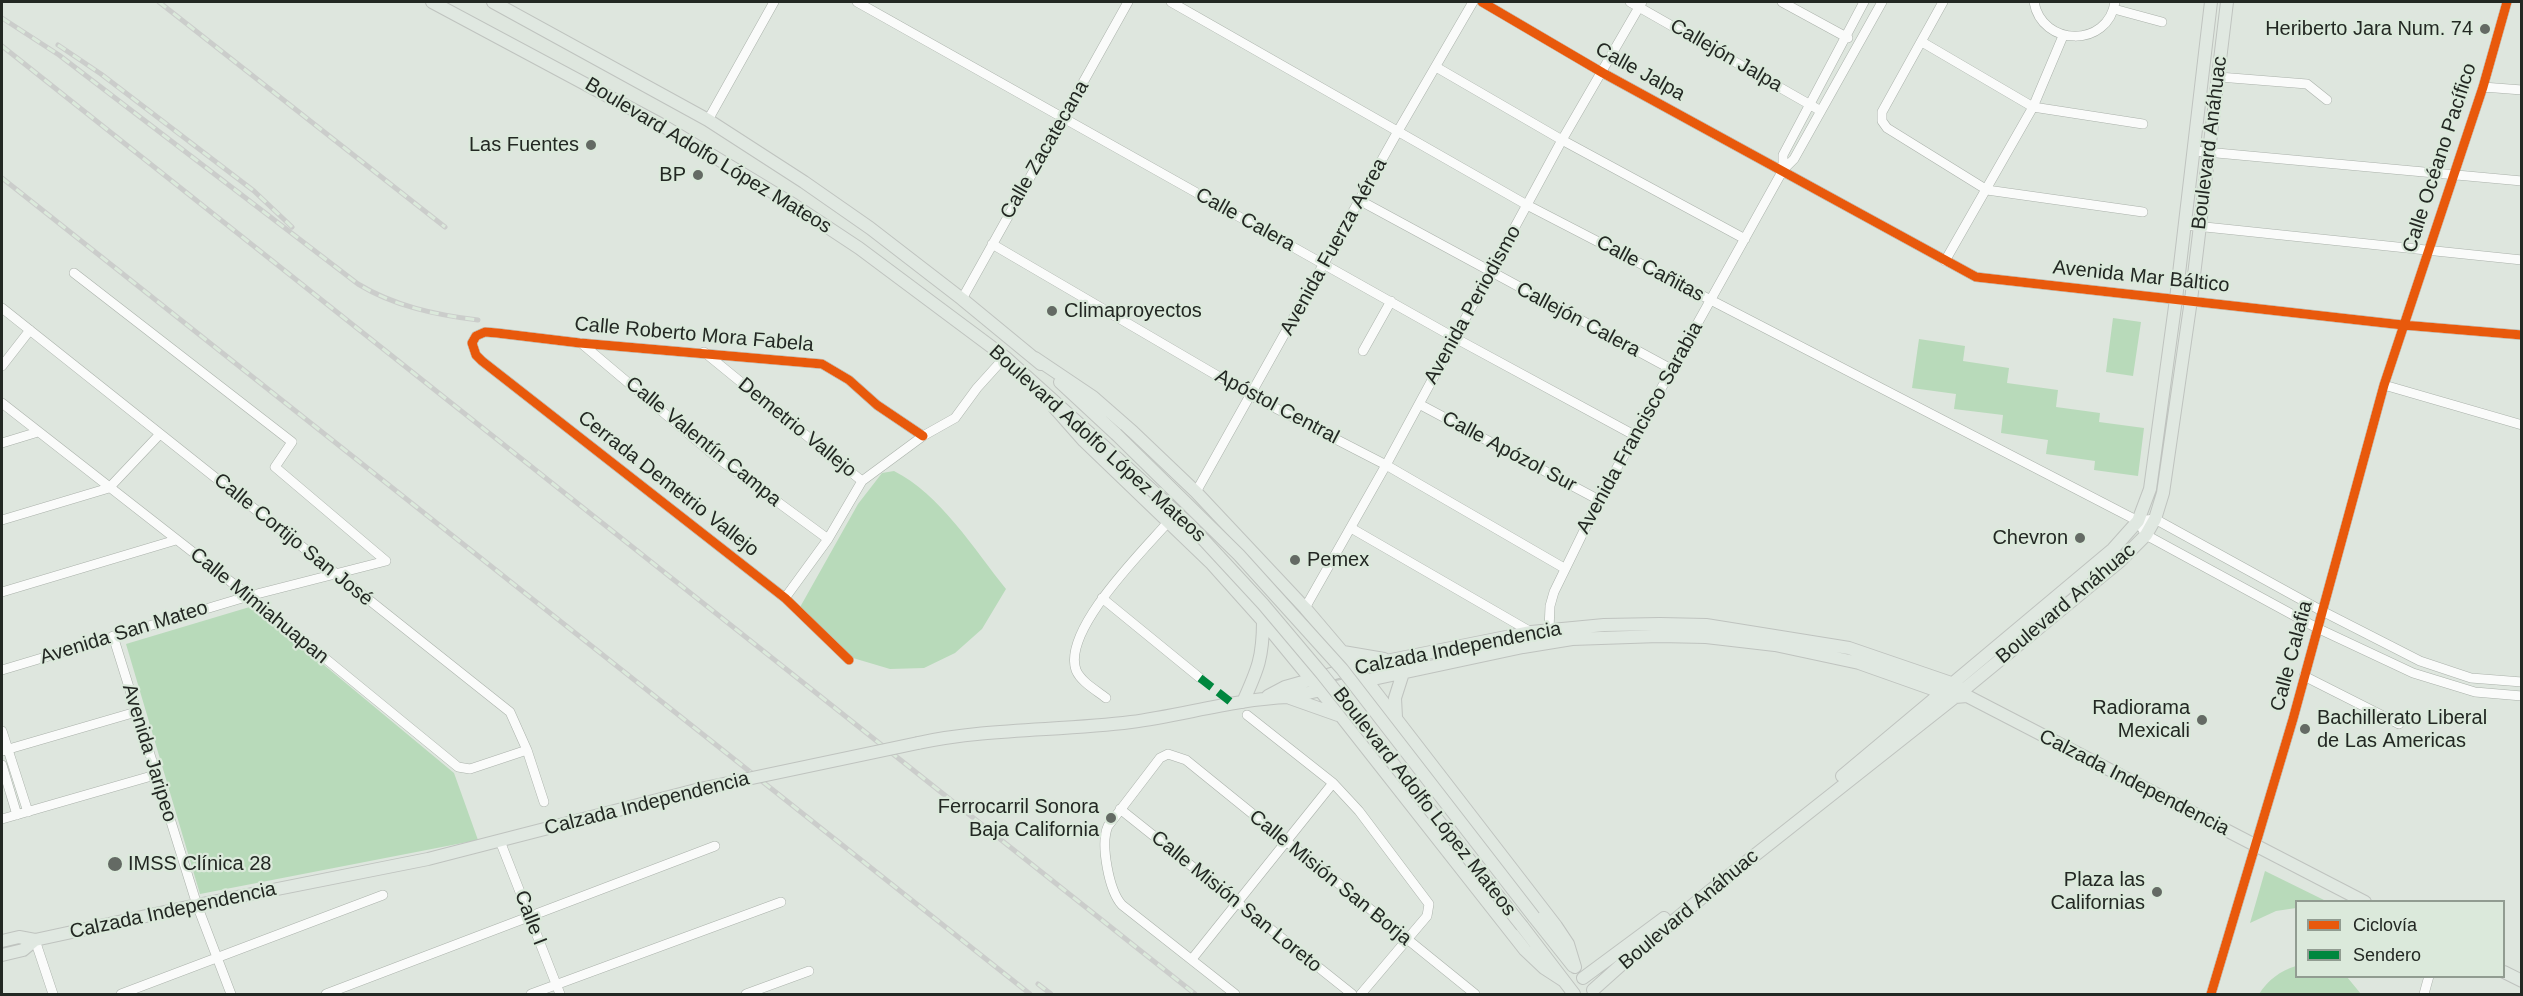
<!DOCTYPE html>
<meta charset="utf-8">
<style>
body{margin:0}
#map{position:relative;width:2523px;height:996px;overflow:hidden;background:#dee6de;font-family:Arial,sans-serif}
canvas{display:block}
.frame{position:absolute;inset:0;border:3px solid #232823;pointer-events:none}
.legend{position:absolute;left:2295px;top:900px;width:210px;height:78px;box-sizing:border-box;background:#dbe9db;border:2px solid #919c91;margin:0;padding:8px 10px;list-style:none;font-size:18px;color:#232823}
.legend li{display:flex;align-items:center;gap:12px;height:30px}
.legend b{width:30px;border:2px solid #919c91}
</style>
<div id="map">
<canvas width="2523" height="996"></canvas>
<div class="frame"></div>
<ul class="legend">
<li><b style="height:8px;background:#e8590c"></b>Ciclovía</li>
<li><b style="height:8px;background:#00873e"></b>Sendero</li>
</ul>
</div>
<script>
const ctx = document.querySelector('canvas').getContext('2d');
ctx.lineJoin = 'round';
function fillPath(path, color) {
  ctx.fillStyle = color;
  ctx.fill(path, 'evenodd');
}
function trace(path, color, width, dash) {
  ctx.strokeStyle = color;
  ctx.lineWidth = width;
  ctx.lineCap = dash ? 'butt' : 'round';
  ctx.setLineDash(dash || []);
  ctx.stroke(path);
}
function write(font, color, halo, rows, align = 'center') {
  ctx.font = font + ' Arial,sans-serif';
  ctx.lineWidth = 4.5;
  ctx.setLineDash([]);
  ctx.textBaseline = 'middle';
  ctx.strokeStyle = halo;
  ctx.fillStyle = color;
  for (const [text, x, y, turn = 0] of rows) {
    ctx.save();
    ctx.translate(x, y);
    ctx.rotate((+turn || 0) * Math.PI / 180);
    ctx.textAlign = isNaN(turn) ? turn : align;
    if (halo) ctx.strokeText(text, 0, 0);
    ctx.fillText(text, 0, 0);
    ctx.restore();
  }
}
const green = new Path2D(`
 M2113,318l28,4 -8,54 -27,-4z
 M1919,339l46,7 -2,15 46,7 -2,15 51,7 -2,17 44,6 -1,9 45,6 -6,48 -44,-6 1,-9 -49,-7 2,-14 -47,-7 2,-18 -49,-6 2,-15 -44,-6z
 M894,471c46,23 80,78 112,118l-24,40 -27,24 -31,15 -34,1 -37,-11 -54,-49 59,-105 24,-31z
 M253,606l201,167 24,67 -278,54 -74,-250z
 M2265,871l61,30 -30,1v6l-20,3 -26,12z
 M2296,966v10l51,1 14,17h-102c9,-14 21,-23 37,-28z`);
const minor = new Path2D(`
 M857,2l598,336 179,97
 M1171,2l356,203 611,316
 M1482,2l121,71 373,204 427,48 119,10
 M1630,2l191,109
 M1782,2l66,36
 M1943,2l-61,110v9l5,7 100,62 156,22
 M2034,2c8,45 74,46 81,0
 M2114,9l48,13
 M1922,42l111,65 110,17
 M1436,67l126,73 183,99
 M2219,77l88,7 20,16
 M2483,87l39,3
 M708,120l66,-118
 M2195,151l327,30
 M1783,170v-15l81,-153
 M1359,200l312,169
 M2186,225l336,35
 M992,244l260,152 134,69 178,103
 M1945,261l88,-154 30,-71
 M74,273l218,169 -17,25 111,94
 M962,299l166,-297
 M2,308l508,404 17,38 17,52
 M581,343l134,113 113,83
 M1363,351l28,-50
 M704,352l158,129 -34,58 -43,59
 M2,366l28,-36
 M2384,385l138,40
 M2,403l247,193 209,171 12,2 57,-19
 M1419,404l180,96
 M2,443l36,-11
 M862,481l61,-45 32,-18 22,-30 28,-31
 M1196,492l202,-361 75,-129
 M2,520l107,-32 51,-54
 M2138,521l8,14 171,93 96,45 62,19 47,4
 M2138,521l17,-2 167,92 98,50 51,17 51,4
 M1351,528l180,104
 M2,592l174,-52
 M1102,598l98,80
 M1305,608l81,-143 176,-325 80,-138
 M1549,630l1,-24 4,-14 45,-92 184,-330 11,-11 88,-157
 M113,636l84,269 34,89
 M849,660l-64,-62 -303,-237 -6,-6 -4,-12 4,-7 9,-4 12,1 83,10 242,21 27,16 28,25 46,31
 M2,670l247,-74 137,-35
 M2304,676l95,48
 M1106,698c-10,-8 -25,-16 -30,-28 -14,-40 68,-120 93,-149
 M1247,715l86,68 26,28 70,93 -2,12 -66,78
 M2,731l26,81
 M2,751l134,-39
 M2,765l15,50
 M1120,809l232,185
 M2,819l153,-44
 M500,841l60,153
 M35,940l18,54
 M1192,959l141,-176
 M121,994l262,-99
 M326,994l389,-148
 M531,994l250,-92
 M746,994l63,-23
 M1235,994l-113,-89c-13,-14 -22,-61 -14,-79l52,-68 8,-4 18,6 289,234
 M2211,994l82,-275 91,-334 99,-298 24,-85
 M2424,994l5,-18`);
const major = new Path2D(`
 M432,2l228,122 134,81 65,43 146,109 113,102
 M493,2l215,118 96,62 66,46 92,71 79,65
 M1035,358l58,39 40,35 63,60 109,116 62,73 189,245 12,18 7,23
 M1060,382l56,52
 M1054,407l30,34 128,123 51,57 78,95 184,234 19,18 20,13
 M1343,652l41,7
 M1268,696l17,-9 71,-20 175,-35 73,-7 56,-1 46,1 143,23 108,37
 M1290,698l48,17
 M1243,702c15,-33 20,-45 20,-81
 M1396,717l-1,-19 8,-25
 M918,743c70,-15 142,-12 213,-21 53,-7 104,-23 158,-25l234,-50 49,-8 87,-3 47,1 69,8 84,18 96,34 12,-1 398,206
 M1842,776l271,-227 25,-28 12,-32 26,-190 35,-297
 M1534,917l39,49
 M1522,926l52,68
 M2,941l17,-4 16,3 162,-35 231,-46 272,-70
 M2,955l21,-5 12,-10
 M2504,972l18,9
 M1583,978l81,-60
 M1593,990l38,-34 90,-74 234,-185 165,-136 26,-26 9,-16 8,-26 28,-193 36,-298`);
const rail = new Path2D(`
 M159,2l286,225
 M2,18l57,37 299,229c36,22 78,31 120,36
 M58,45l43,29 153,117 38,36
 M2,46l1193,948
 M2,178l1028,816
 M1038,984l13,10`);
const majorBridge = new Path2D(`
 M1116,434l123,121 103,114 192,248
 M1118,459l72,66 73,79 59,70 200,252
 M700,789l218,-46`);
const quiet = new Path2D(`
 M1200,678l32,25`);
const cycleway = new Path2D(`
 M1482,2l121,71 373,204 427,48 119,10
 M849,660l-64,-62 -303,-237 -6,-6 -4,-12 4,-7 9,-4 12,1 83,10 242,21 27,16 28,25 46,31
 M2211,994l82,-275 91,-334 99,-298 24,-85`);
const markers = [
 [2485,29,6,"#646a64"],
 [591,145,6,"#646a64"],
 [698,175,6,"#646a64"],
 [1052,311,6,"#646a64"],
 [2080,538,6,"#646a64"],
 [1295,560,6,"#646a64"],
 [2202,720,6,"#646a64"],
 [2305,729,6,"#646a64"],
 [1111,818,6,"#646a64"],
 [115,864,8,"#646a64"],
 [2157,892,6,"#646a64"]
];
const poiNames = [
 ["Heriberto Jara Num. 74",2473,29],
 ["Las Fuentes",579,145],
 ["BP",686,175],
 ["Climaproyectos",1064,311,"left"],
 ["Chevron",2068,538],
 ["Pemex",1307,560,"left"],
 ["Radiorama",2190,708],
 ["Mexicali",2190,731],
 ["Bachillerato Liberal",2317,718,"left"],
 ["de Las Americas",2317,741,"left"],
 ["Ferrocarril Sonora",1099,807],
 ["Baja California",1099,830],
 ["IMSS Clínica 28",128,864,"left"],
 ["Plaza las",2145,880],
 ["Californias",2145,903]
];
const streetNames = [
 ["Callejón Jalpa",1726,56,30],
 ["Calle Jalpa",1640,72,29],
 ["Boulevard Anáhuac",2210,143,-83],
 ["Calle Zacatecana",1045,150,-60],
 ["Boulevard Adolfo López Mateos",708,156,31],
 ["Calle Océano Pacífico",2440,158,-72],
 ["Calle Calera",1245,220,29],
 ["Avenida Fuerza Aérea",1334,247,-61],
 ["Calle Cañitas",1650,269,28],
 ["Avenida Mar Báltico",2141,277,6],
 ["Avenida Periodismo",1473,305,-61],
 ["Callejón Calera",1578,320,28],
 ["Calle Roberto Mora Fabela",694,335,5],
 ["Apóstol Central",1277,407,28],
 ["Demetrio Vallejo",797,428,39],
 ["Avenida Francisco Sarabia",1640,428,-61],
 ["Calle Valentín Campa",703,442,39],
 ["Boulevard Adolfo López Mateos",1097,444,42],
 ["Calle Apózol Sur",1509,452,28],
 ["Cerrada Demetrio Vallejo",668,484,38],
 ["Calle Cortijo San José",293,540,39],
 ["Boulevard Anáhuac",2066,604,-40],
 ["Calle Mimiahuapan",259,606,39],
 ["Avenida San Mateo",124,633,-17],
 ["Calzada Independencia",1458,649,-11],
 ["Calle Calafia",2292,656,-75],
 ["Avenida Jaripeo",149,753,73],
 ["Calzada Independencia",2134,783,27],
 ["Boulevard Adolfo López Mateos",1424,802,52],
 ["Calzada Independencia",647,804,-14],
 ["Calle Misión San Borja",1330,878,39],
 ["Calle Misión San Loreto",1236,902,39],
 ["Boulevard Anáhuac",1689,910,-40],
 ["Calzada Independencia",173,911,-12],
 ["Calle I",530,918,69]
];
fillPath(green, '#b8daba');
trace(minor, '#aab1aa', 10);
trace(major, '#bfc3bf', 14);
trace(minor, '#fafbfa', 9);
trace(major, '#e0e8e1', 12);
trace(rail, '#cbcdcb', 5);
trace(rail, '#dbe9db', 3, [9]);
trace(majorBridge, '#bfc3bf', 14, []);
trace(majorBridge, '#e0e8e1', 12);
trace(quiet, '#00873e', 8, [15, 8]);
trace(cycleway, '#e8590c', 9);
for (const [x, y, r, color] of markers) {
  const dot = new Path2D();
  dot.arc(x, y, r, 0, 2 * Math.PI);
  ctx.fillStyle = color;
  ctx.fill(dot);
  trace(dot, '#dbe9db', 2);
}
write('20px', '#232823', '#dbe9db', poiNames, 'right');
write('20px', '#232823', '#dbe9db', streetNames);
</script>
